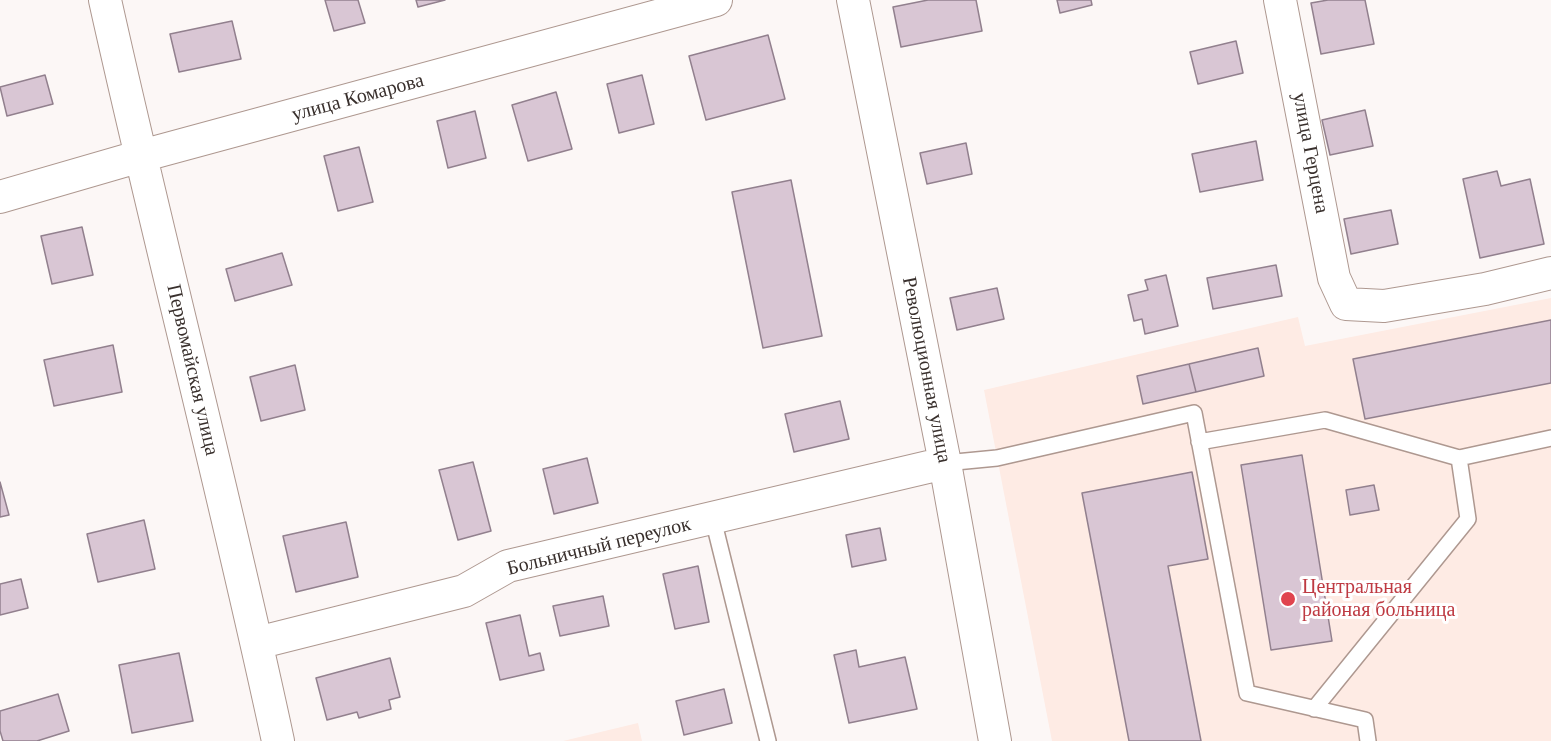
<!DOCTYPE html>
<meta charset="utf-8">
<style>
body{margin:0}
canvas{display:block;background:#fcf7f6}
</style>
<canvas width="1551" height="741"></canvas>
<script>
const ctx = document.querySelector('canvas').getContext('2d');
ctx.lineJoin = 'round';
function fillPath(path, color) {
  ctx.fillStyle = color;
  ctx.fill(path, 'evenodd');
}
function trace(path, color, width, dash) {
  ctx.strokeStyle = color;
  ctx.lineWidth = width;
  ctx.lineCap = dash ? 'butt' : 'round';
  ctx.setLineDash(dash || []);
  ctx.stroke(path);
}
function write(font, color, halo, rows, align = 'center') {
  ctx.font = font + ' Georgia,serif';
  ctx.lineWidth = 6;
  ctx.setLineDash([]);
  ctx.textBaseline = 'middle';
  ctx.strokeStyle = halo;
  ctx.fillStyle = color;
  for (const [text, x, y, turn = 0] of rows) {
    ctx.save();
    ctx.translate(x, y);
    ctx.rotate((+turn || 0) * Math.PI / 180);
    ctx.textAlign = isNaN(turn) ? turn : align;
    if (halo) ctx.strokeText(text, 0, 0);
    ctx.fillText(text, 0, 0);
    ctx.restore();
  }
}
const built = new Path2D(`
 M1551,298v443h-499l-68,-351 314,-73 7,29z
 M638,723l4,18h-79z`);
const building = new Path2D(`
 M325,0h33l7,23 -31,8z
 M416,0h29l-27,7z
 M928,0h48l6,31 -81,16 -8,-40z
 M1057,0h34l1,5 -32,8z
 M1328,0h37l9,44 -53,10 -10,-51z
 M232,21l9,38 -62,13 -9,-38z
 M768,35l17,64 -79,21 -17,-64z
 M1236,41l7,32 -45,11 -8,-32z
 M45,75l8,29 -46,12 -7,-29z
 M642,75l12,49 -35,9 -12,-49z
 M556,92l16,57 -44,12 -16,-56z
 M1365,110l8,36 -43,9 -8,-35z
 M475,111l11,47 -38,10 -11,-47z
 M1256,141l7,39 -63,12 -8,-38z
 M966,143l6,31 -45,10 -7,-31z
 M359,147l14,55 -35,9 -14,-55z
 M1497,171l4,15 29,-7 14,65 -64,14 -17,-79z
 M791,180l31,156 -59,12 -31,-156z
 M1391,210l7,34 -47,10 -7,-35z
 M82,227l11,48 -41,9 -11,-48z
 M282,253l10,32 -57,16 -9,-32z
 M1276,265l6,31 -69,13 -6,-31z
 M1166,275l12,51 -33,8 -3,-15 -8,2 -6,-26 20,-5 -3,-10z
 M997,288l7,31 -47,11 -7,-32z
 M1551,320v63l-186,36 -12,-60z
 M113,345l9,47 -68,14 -10,-46z
 M1258,348l6,28 -68,16 -7,-28z
 M1189,364l7,28 -53,12 -6,-28z
 M295,365l10,45 -44,11 -11,-44z
 M840,401l9,38 -55,13 -9,-38z
 M1302,455l30,186 -61,9 -30,-185z
 M587,458l11,45 -44,11 -11,-45z
 M473,462l18,69 -33,9 -19,-70z
 M1192,472l16,87 -40,7 33,175h-72l-47,-248z
 M0,482l9,33 -9,2z
 M1374,485l5,25 -29,5 -4,-25z
 M144,520l11,49 -57,13 -11,-48z
 M346,522l12,55 -62,15 -13,-56z
 M880,528l6,32 -34,7 -6,-32z
 M698,566l11,56 -34,7 -12,-55z
 M21,579l7,29 -28,7v-31z
 M603,596l6,30 -49,10 -7,-30z
 M520,615l9,41 11,-3 4,17 -44,10 -14,-57z
 M856,650l3,17 46,-10 12,52 -68,14 -15,-68z
 M179,653l14,68 -61,12 -13,-68z
 M390,658l10,39 -11,3 2,9 -32,9 -2,-6 -30,8 -11,-42z
 M724,689l8,34 -48,12 -8,-34z
 M58,694l11,37 -32,10h-34l-3,-10v-20z`);
const lane = new Path2D(`
 M1199,442l126,-22 134,38 92,-20
 M945,463l52,-5 197,-45 53,280 118,27 3,21
 M713,519l55,222
 M1314,709l154,-190 -9,-61`);
const street = new Path2D(`
 M105,0c55,248 120,493 173,741
 M853,0l92,463 50,278
 M1280,0l54,278 12,26 38,2 101,-17 66,-16
 M0,197l141,-41 575,-156
 M257,643l207,-52 44,-25 437,-103`);
const markers = [
 [1288,599,8,"#e0444e"]
];
const streetNames = [
 ["улица Комарова",358,98,-15],
 ["улица Герцена",1310,153,79],
 ["Первомайская улица",192,370,77],
 ["Революционная улица",926,370,79],
 ["Больничный переулок",599,547,-14]
];
const healthNames = [
 ["Центральная",1302,588],
 ["районая больница",1302,611]
];
fillPath(built, '#feebe4');
fillPath(building, '#d9c6d4');
trace(building, '#92808e', 1.5);
trace(lane, '#ae9890', 18);
trace(street, '#ae9890', 34);
trace(lane, '#fff', 15);
trace(street, '#fff', 32);
for (const [x, y, r, color] of markers) {
  const dot = new Path2D();
  dot.arc(x, y, r, 0, 2 * Math.PI);
  ctx.fillStyle = color;
  ctx.fill(dot);
  trace(dot, '#fff', 2);
}
write('20px', '#39302d', '#fff', streetNames);
write('20px', '#be3a42', '#fff', healthNames, 'left');
</script>
